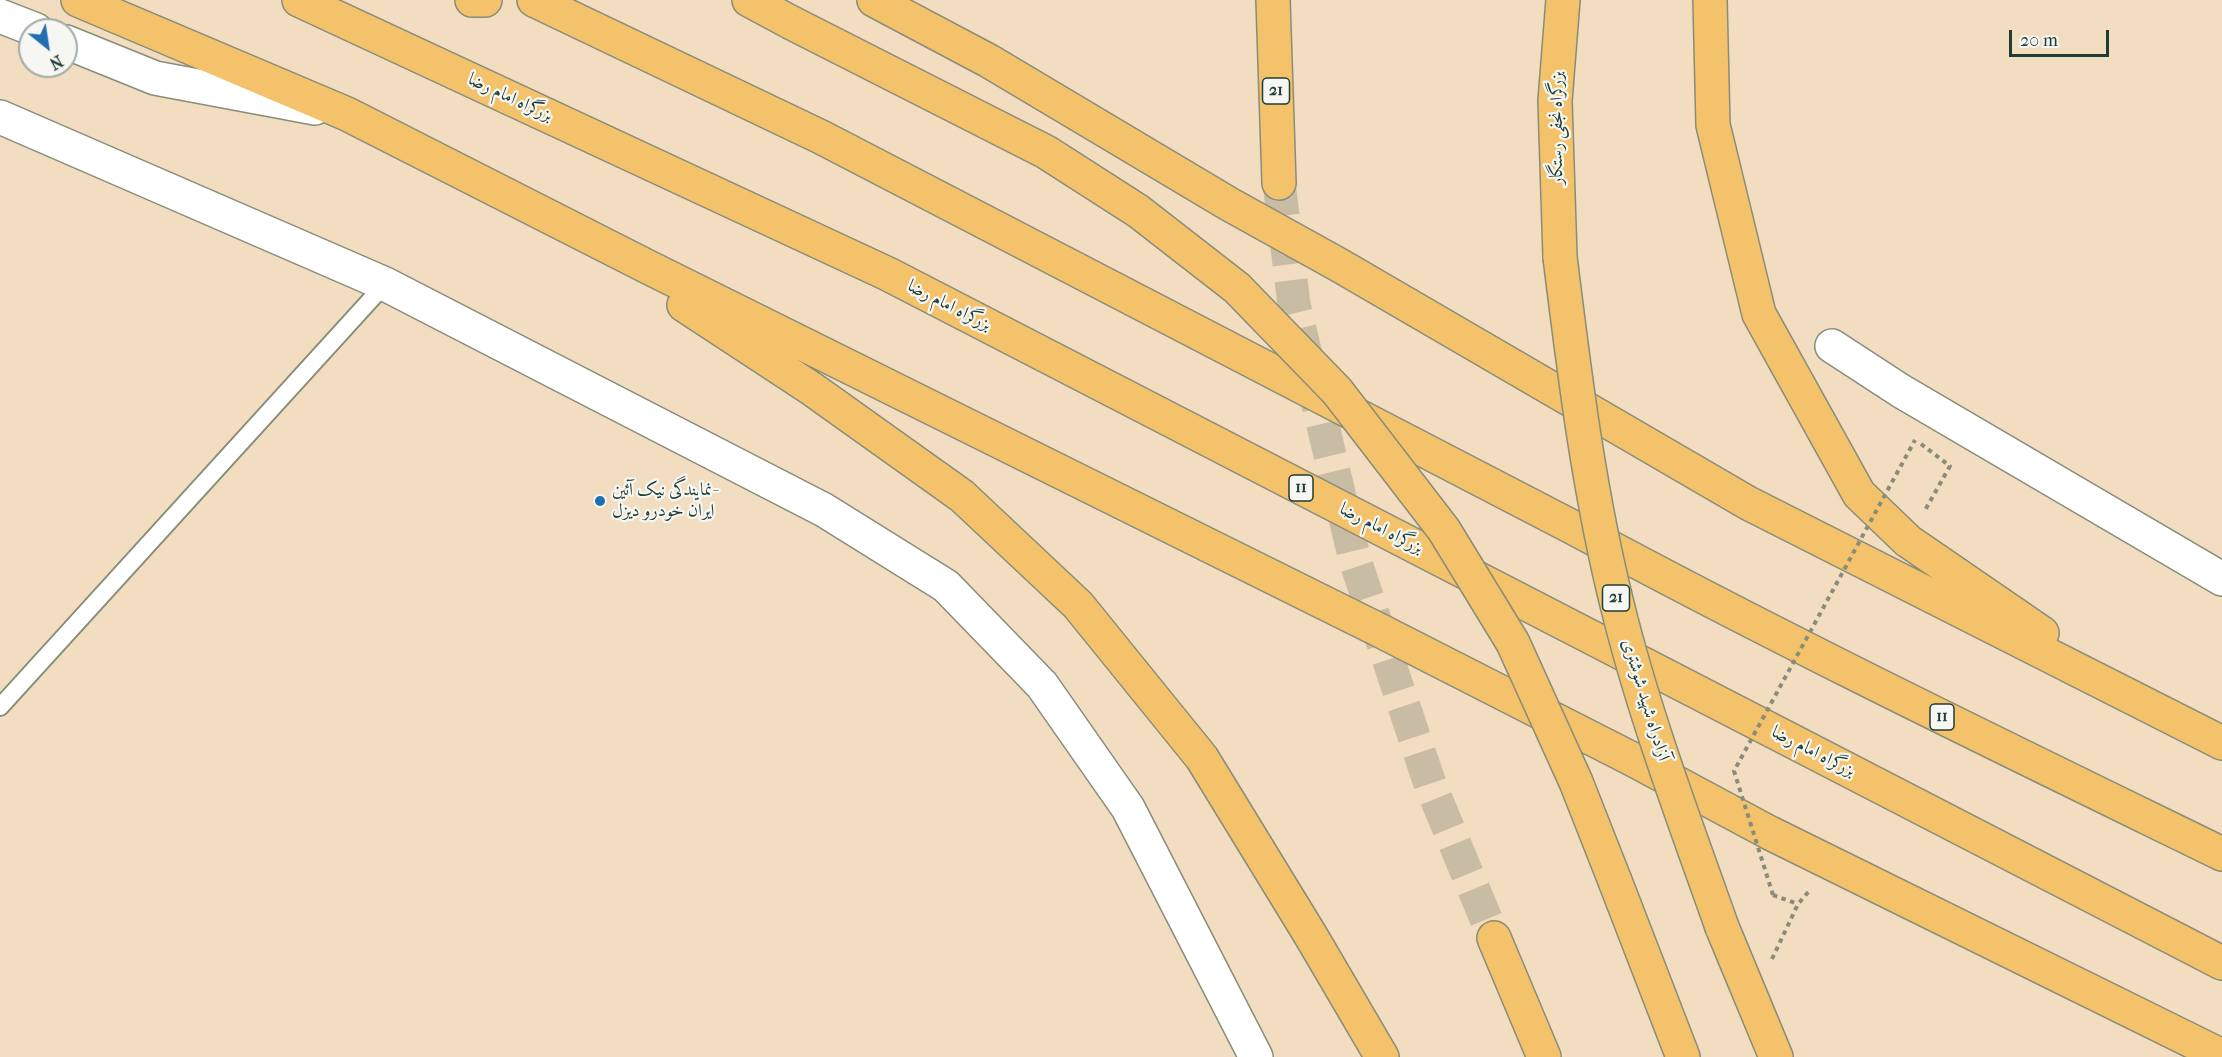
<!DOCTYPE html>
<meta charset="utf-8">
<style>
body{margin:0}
#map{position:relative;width:2222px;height:1057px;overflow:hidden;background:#f2ddc0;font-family:"IM FELL French Canon",serif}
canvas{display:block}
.north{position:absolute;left:18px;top:18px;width:60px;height:60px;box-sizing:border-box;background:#f6f6f2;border:2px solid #a0aca6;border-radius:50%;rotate:150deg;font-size:16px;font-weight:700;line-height:24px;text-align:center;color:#1f3d34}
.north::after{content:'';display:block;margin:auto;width:21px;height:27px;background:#1f6fb2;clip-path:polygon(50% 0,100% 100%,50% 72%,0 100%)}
.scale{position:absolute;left:2009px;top:30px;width:100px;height:27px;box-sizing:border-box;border:3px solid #1f3d34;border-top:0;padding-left:8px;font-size:18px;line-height:21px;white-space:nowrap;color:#1f3d34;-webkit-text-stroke:4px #f6f6f2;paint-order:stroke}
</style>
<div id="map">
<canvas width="2222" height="1057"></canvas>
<div class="north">N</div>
<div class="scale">20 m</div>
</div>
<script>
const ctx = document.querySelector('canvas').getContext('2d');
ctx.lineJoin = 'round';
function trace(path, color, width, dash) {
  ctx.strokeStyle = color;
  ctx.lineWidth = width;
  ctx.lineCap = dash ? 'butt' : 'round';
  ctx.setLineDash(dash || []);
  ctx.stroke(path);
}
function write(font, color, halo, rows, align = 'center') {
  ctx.font = font + ' "IM FELL French Canon",Amiri,serif';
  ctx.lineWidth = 4.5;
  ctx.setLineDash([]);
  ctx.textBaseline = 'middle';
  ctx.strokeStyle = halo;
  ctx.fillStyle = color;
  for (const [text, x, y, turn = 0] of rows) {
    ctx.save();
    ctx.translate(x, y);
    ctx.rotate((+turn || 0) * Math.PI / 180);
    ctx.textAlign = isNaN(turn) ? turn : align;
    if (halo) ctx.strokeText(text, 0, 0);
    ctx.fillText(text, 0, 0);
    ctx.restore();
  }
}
const trunkTunnel = new Path2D(`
 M1279,183l15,121 61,256 75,224 64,154`);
const path = new Path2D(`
 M1921,444l29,22 -26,46
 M1773,895l25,9
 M1772,959l26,-55 12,-14`);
const service = new Path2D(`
 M0,707l385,-423`);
const minor = new Path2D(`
 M0,16l36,14
 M66,42l89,36 160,30
 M0,117l385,167 439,226 122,76 96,99 86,123 128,249
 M1832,346l69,45 321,188`);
const trunk = new Path2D(`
 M78,0l269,114 301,153 731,363 253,129 138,74 452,223
 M299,0l589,274 1334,689
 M472,0h13
 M534,0l287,137 753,391c213,115 431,220 648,326
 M749,0l41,22
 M874,0l115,61 240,143 110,61 409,238 474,240
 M1273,0l6,183
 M1710,0l3,125 46,189 100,180 49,47 134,92
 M1560,257l-5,-156 8,-101
 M684,305l128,84 150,107 116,109 124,153 109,178 71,121
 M1615,881l68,176`);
const motorway = new Path2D(`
 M1722,927l54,130
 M1494,938l50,119`);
const pathBridge = new Path2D(`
 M1773,895l-39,-124 181,-331`);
const trunkBridge = new Path2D(`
 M790,22l256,130 92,59 99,77 100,103 107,139 69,113 63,139 39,99
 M1560,257c15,122 30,244 61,363 27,105 65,205 101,307`);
const markers = [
 [600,501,6,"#1f6fb2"]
];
const shields = [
 [1276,91,27],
 [1301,488,24],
 [1616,598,27],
 [1942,717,24]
];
const shieldNames = [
 ["21",1276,91],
 ["11",1301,488],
 ["21",1616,598],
 ["11",1942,717]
];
const streetNames = [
 ["بزرگراه امام رضا",510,98,25],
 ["بزرگراه نجفی رستگار",1558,128,-90],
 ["بزرگراه امام رضا",949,306,27],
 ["بزرگراه امام رضا",1381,529,27],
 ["آزادراه شهید شوشتری",1645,700,73],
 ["بزرگراه امام رضا",1813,752,27]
];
const poiNames = [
 ["نمایندگی نیک آئین-",612,491],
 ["ایران خودرو دیزل",612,512]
];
trace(trunkTunnel, '#c8bda4', 33, [33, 16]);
trace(service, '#888d7a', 20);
trace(minor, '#888d7a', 36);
trace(trunk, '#888d7a', 36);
trace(motorway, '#888d7a', 36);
trace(path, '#888d7a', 4, [4.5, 4.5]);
trace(service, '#fff', 16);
trace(minor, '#fff', 33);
trace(trunk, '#f4c26a', 33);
trace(motorway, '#f4c26a', 33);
trace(trunkBridge, '#888d7a', 36, []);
trace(pathBridge, '#888d7a', 4, [4.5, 4.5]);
trace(trunkBridge, '#f4c26a', 33);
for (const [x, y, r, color] of markers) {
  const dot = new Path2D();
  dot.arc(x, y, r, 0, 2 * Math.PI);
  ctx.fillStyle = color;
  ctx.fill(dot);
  trace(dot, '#f6f6f2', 2);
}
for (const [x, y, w] of shields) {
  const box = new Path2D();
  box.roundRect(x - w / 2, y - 13, w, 26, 4.5);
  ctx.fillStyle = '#f6f6f2';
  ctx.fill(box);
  trace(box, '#1f3d34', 1.5);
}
write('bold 16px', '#1f3d34', null, shieldNames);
write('18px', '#1f3d34', '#f6f6f2', streetNames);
write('18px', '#1f3d34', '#f6f6f2', poiNames, 'left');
</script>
